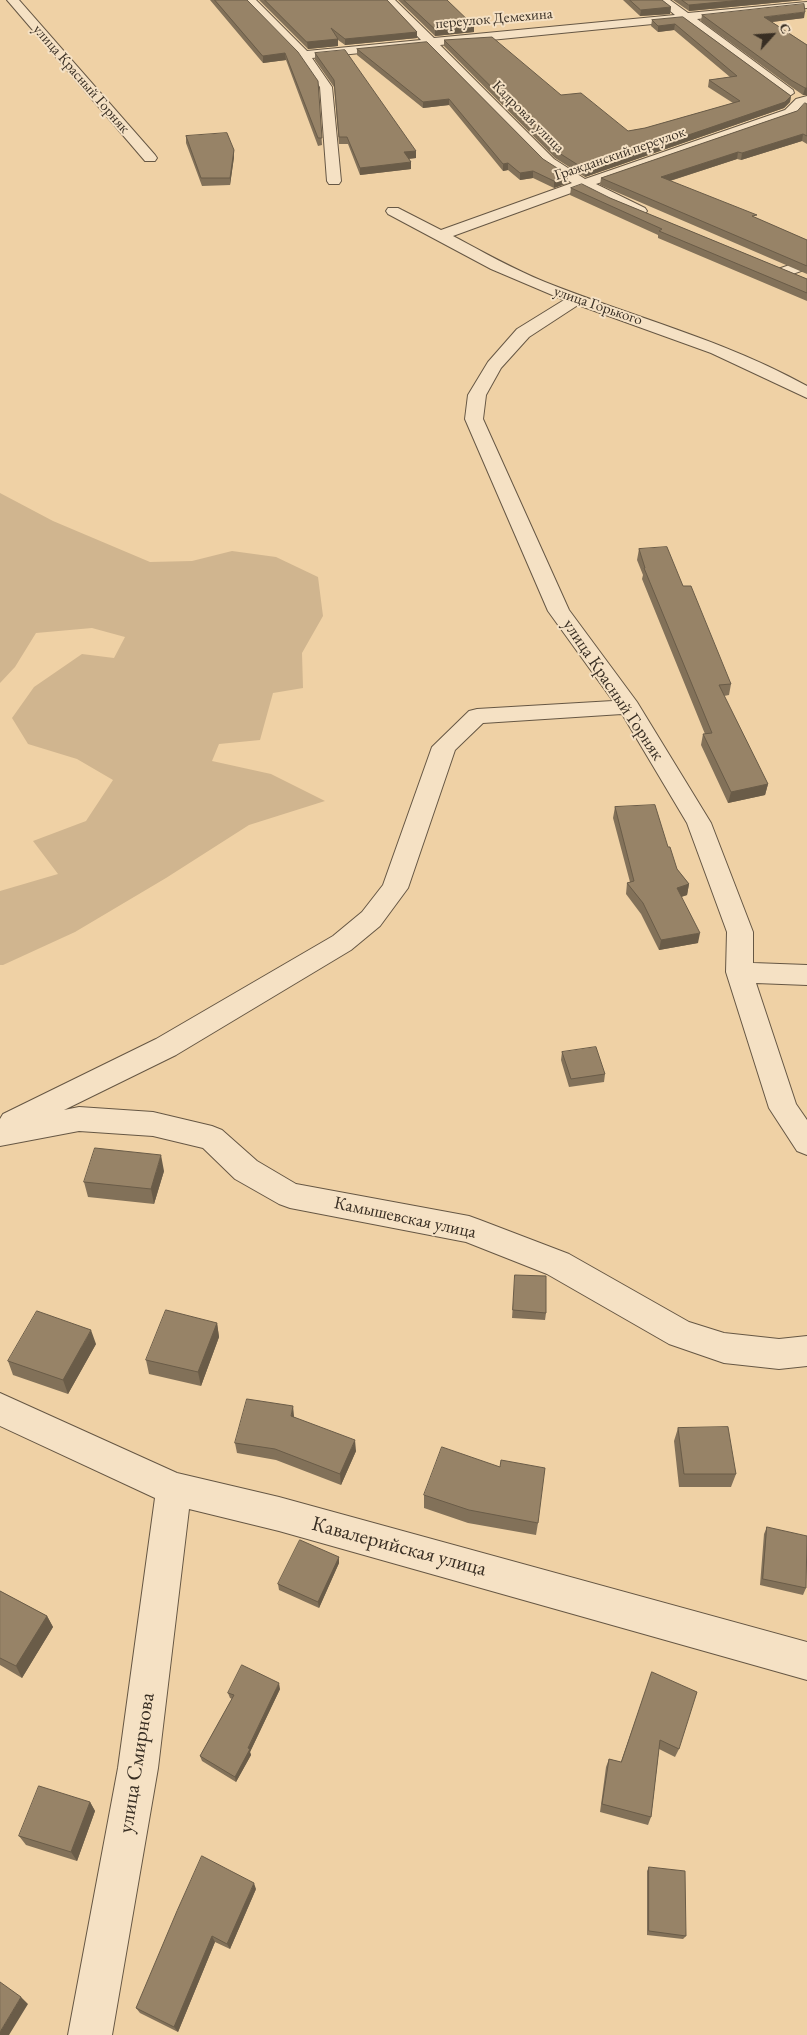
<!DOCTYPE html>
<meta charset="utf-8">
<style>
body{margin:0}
#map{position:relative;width:807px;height:2035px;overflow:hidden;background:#efd1a5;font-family:"EB Garamond",serif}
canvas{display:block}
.north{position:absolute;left:747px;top:10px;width:50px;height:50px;-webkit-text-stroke:4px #f5e1c4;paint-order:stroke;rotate:64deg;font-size:14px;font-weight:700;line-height:20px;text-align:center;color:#382e23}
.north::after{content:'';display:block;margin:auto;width:18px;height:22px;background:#382e23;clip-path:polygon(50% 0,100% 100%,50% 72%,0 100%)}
</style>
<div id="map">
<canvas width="807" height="2035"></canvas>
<div class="north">С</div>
</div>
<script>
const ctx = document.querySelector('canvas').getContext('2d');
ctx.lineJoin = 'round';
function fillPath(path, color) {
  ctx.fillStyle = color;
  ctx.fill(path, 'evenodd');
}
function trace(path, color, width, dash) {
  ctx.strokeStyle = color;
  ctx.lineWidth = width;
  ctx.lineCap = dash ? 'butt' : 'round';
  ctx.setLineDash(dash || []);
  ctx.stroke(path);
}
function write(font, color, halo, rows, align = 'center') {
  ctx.font = font + ' "EB Garamond",serif';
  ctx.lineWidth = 4;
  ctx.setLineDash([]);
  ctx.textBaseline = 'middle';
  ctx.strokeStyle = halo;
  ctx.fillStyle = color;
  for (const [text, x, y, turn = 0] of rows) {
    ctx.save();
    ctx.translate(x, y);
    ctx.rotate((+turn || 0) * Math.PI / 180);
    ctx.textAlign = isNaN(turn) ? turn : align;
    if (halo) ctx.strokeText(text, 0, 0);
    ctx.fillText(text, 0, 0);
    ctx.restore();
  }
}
const green = new Path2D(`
 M0,493l53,28 97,41 42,-1 40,-10 44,6 42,20 5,39 -21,37 1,35 -30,5 -13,47 -41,4 -7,17 59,13 54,27 -76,24 -83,53 -91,54 -72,33h-3v-74l58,-17 -25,-33 53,-20 27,-41 -36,-21 -49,-15 -16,-26 22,-31 48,-33 32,4 11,-21 -33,-9 -56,5 -21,34 -15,16z`);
const street = new Path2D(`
 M7,0h12l136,155 2,3 -2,3h-10z
 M244,0h12l51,51 114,-11 -38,-40h12l39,38 241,-23 -18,-15h13l18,13 119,-11v6l-110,11 96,71 1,3 -6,4 -5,-1 -100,-75 -243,24 114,114 31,20 200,-69 11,-11 11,-3v8l-12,12 -199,68 49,24 2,3 -2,3h-10l-53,-25 -129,47c30,16 60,33 92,46 88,35 179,58 262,104v12l-96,-45 -133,-48 -49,32 -28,31 -15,27 -3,24 86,191 68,92 74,121 42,109v31l54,2v20l-51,-2 40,121 11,16v35l-10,-4 -28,-43 -43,-136 1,-40 -40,-109 -65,-109 -139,9 -28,27 -47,138 -28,38 -29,24 -175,105 -112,55 15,-3 74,5 59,14 10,4 35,31 39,23 173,32 11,4 89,34 120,68 35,11 55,6 28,-3v30l-28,3 -55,-6 -55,-19 -122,-70 -81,-32 -176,-34 -11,-4 -44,-25 -32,-31 -50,-12 -74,-5 -79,15v-27l3,-5 153,-75 177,-103 29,-24 21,-27 49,-138 37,-36 8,-2 136,-8 -65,-90 -83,-192 3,-24 20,-33 29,-33 47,-29 -73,-31 -103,-55 -2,-3 2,-3h10l43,22 131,-47 -28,-18 -116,-119 -116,12 20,29 9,94 -2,3h-10l-2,-3 -7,-94 -20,-29z
 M807,259v10l-23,8 -6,-2 -2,-3 2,-3z
 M0,1393l177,80 102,24 528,145v38l-528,-149 -90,-22 -31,259 -46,267h-44l50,-267 37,-270 -155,-72z`);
const wall = new Path2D(`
 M210,0h37l71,81 4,64 -4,1 -32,-86 -23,3z
 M259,0h128l30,32v6l-72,7 -7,-5v6l-30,3z
 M398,0h49l27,32 -39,4z
 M623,0h39l9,7 -1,7 -30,2z
 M673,0h130l-114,11z
 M702,15l102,3 -32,4 35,23v50h-4l-13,-9 -89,-65z
 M683,17l108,79 -1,6 -6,6 -199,69 -30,-19 -111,-112v-6l117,55 67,36 17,-3 88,-25 -25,-16 1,-7 21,-3 -56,-47 -16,2 -7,-6 1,-6z
 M427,42l116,117 25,24 -14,5 -21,-10 -13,2 -12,-10 -5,1 -54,-66 -26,3 -66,-53v-6z
 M315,53l101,98v7l-7,1 2,3v7l-51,6 -12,-31h-9l-5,-57 -19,-27z
 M807,104v40l-5,-3 -61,19 -4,-1 -67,22 137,59v34l-207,-89 1,-7 196,-67z
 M186,136l48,14v7l-4,28 -28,1 -16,-43z
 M571,188l39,10 197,81v22l-149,-63v-3l-88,-40z
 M639,549l44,37 48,98 -2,11 -5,1 44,88 -3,11 -37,8 -27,-58 2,-11h2l-63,-155 1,-4 -6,-15z
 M615,807l62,62 12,15 -2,11 -6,2 17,46 -39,7 -18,-36 -15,-20 1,-11 3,-1 -17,-64z
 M562,1052l43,22 -1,8 -35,5 -8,-27z
 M164,1171l-10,33 -66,-7 -4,-15z
 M515,1275l31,38 -1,7 -33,-2z
 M217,1323l2,14 -18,49 -52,-12 -3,-14z
 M96,1344l-28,50 -55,-19 -5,-14z
 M294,1416v1l62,34 -15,34 -65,-25 -39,-7 -2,-10z
 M678,1428l58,46 -5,13h-52l-5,-46z
 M424,1495l114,28 -2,12 -68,-12 -44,-15z
 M767,1527l39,61 -3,7 -43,-10 4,-51z
 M339,1557v6l-20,45 -40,-18 -1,-6z
 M0,1591l47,25 6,11 -31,51 -22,-13z
 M652,1672l27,77 -4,8 -16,-8 -8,68 -3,8 -48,-13 6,-45 3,-8 12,3z
 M280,1689l-30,63 1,3 -15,27 -34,-21 -2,-5 32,-57 -2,-1 -2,-5z
 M90,1802l5,9 -18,50 -51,-16 -7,-9z
 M649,1867l37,69 -3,3 -36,-4v-64z
 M256,1889l-26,60 -15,-7 -37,90 -38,-19 -4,-5z`);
const shadedWall = new Path2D(`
 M742,0h61l-114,11v-6z
 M671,7l-1,7 -30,2 1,-6z
 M805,12l-1,6 -41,5 1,-6z
 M675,24l-1,6 -16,2v-6z
 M474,26v6l-39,4v-7z
 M417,32v6l-72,7v-6z
 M338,39v7l-30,3 -1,-7z
 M285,53l1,7 -23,3v-7z
 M805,88h2v7h-4z
 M791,96l-1,6 -6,6 -199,69 1,-7z
 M449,99v6l-26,3v-6z
 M803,134l-1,7 -61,19 1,-7z
 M234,150v7l-4,28v-7z
 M416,151v7l-12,1v-7z
 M738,152l-1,7 -77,25 1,-7z
 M411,162v7l-51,6v-7z
 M508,163v7l-5,1v-7z
 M533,171v7l-13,2v-7z
 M568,175v8l-14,5v-7z
 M768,784l-3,11 -37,8 3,-11z
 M689,884l-2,11 -12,4 2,-11z
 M700,933l-2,10 -39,7 2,-10z
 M161,1155l3,16 -10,33 -3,-15z
 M217,1323l2,14 -18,49 -3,-14z
 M91,1330l5,14 -28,50 -5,-14z
 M293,1406l1,10 -2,11 -1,-11z
 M355,1440l1,11 -15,34 -1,-11z
 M339,1557v6l-20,45 -1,-6z
 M47,1616l6,11 -31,51 -6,-12z
 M279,1683l1,6 -30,63 1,3 -15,27 -1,-5z
 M90,1802l5,9 -18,50 -6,-9z
 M254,1883l2,6 -26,60 -3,-5z
 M212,1936l3,6 -37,90 -4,-5z
 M21,1997l7,7 -19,31h-9v-3z`);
const building = new Path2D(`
 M215,0h32l51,52 20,29 4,57h-4l-33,-85 -22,3z
 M265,0h122l30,32 -72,7 -14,-11 7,11 -31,3z
 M404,0h43l27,26 -39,3z
 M630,0h32l9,7 -30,3z
 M682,0h60l-53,5z
 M804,4l1,8 -41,5 43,28v43h-2l-14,-8 -89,-65z
 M683,17l108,79 -6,6 -199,68 -30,-19 -112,-111 48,-3 69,58 20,-2 47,38 17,-3 95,-27 -31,-21 28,-4 -62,-52 -17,2 -6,-6z
 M427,42l116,117 25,16 -14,6 -21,-10 -13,2 -12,-10 -5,1 -54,-65 -26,3 -66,-53z
 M345,50l71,101 -12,1 7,10 -51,6 -13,-31h-8l-5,-57 -19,-27z
 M805,103l2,1v32l-4,-2 -61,19 -4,-1 -77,25 96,38 -5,1 55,24v26l-206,-88 196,-67z
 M227,133l7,17 -4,28h-29l-15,-42z
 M582,184l28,14 197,81v14l-148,-62 3,-2 -91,-41z
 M667,547l16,39h8l40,98 -12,1 49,99 -37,8 -28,-58 9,-1 -68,-165h1l-6,-19z
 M655,805l13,42h2l7,22 12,15 -12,4 23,45 -39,7 -18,-37 -16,-20 7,-2 -19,-74z
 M596,1047l9,27 -34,5 -9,-27z
 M95,1148l66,7 -10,34 -67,-7z
 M515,1275l31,1v37l-33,-3z
 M166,1310l51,13 -19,49 -52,-12z
 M37,1311l54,19 -28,50 -55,-19z
 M247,1399l46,7 -2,10 64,24 -15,34 -65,-25 -40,-6z
 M728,1427l8,47h-52l-6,-46z
 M442,1447l58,20 1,-7 44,8 -7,55 -69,-13 -45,-15z
 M767,1527l40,9 -1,52 -43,-9z
 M300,1540l39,17 -21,45 -40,-18z
 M0,1591l47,25 -31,50 -16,-8z
 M242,1665l37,18 -31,65 2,1 -15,28 -35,-21 34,-61 -6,-2z
 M652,1672l45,20 -18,57 -19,-9 -9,77 -49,-13 7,-45 12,3z
 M39,1786l51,16 -19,50 -52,-16z
 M202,1856l52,27 -27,61 -15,-8 -38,91 -38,-19 41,-97z
 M649,1867l36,4 1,65 -37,-5z
 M0,1982l21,15 -21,35z`);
const farStreetnames = [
 ["переулок Демехина",494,19,-5],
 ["улица Красный Горняк",81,79,49],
 ["Кадровая улица",528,117,45],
 ["Гражданский переулок",620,154,-19],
 ["улица Горького",598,306,19]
];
const streetNames = [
 ["улица Красный Горняк",613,690,56],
 ["Камышевская улица",405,1218,12]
];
const nearStreetnames = [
 ["Кавалерийская улица",399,1547,15],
 ["улица Смирнова",137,1763,-81]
];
fillPath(green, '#d0b58f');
trace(street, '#665744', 2);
fillPath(street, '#f5e1c4');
fillPath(wall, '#827159');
fillPath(shadedWall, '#6a5c48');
fillPath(building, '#978367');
trace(building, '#6a5c48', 1);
write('15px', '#382e23', '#f5e1c4', farStreetnames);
write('18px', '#382e23', '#f5e1c4', streetNames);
write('21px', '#382e23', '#f5e1c4', nearStreetnames);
</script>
